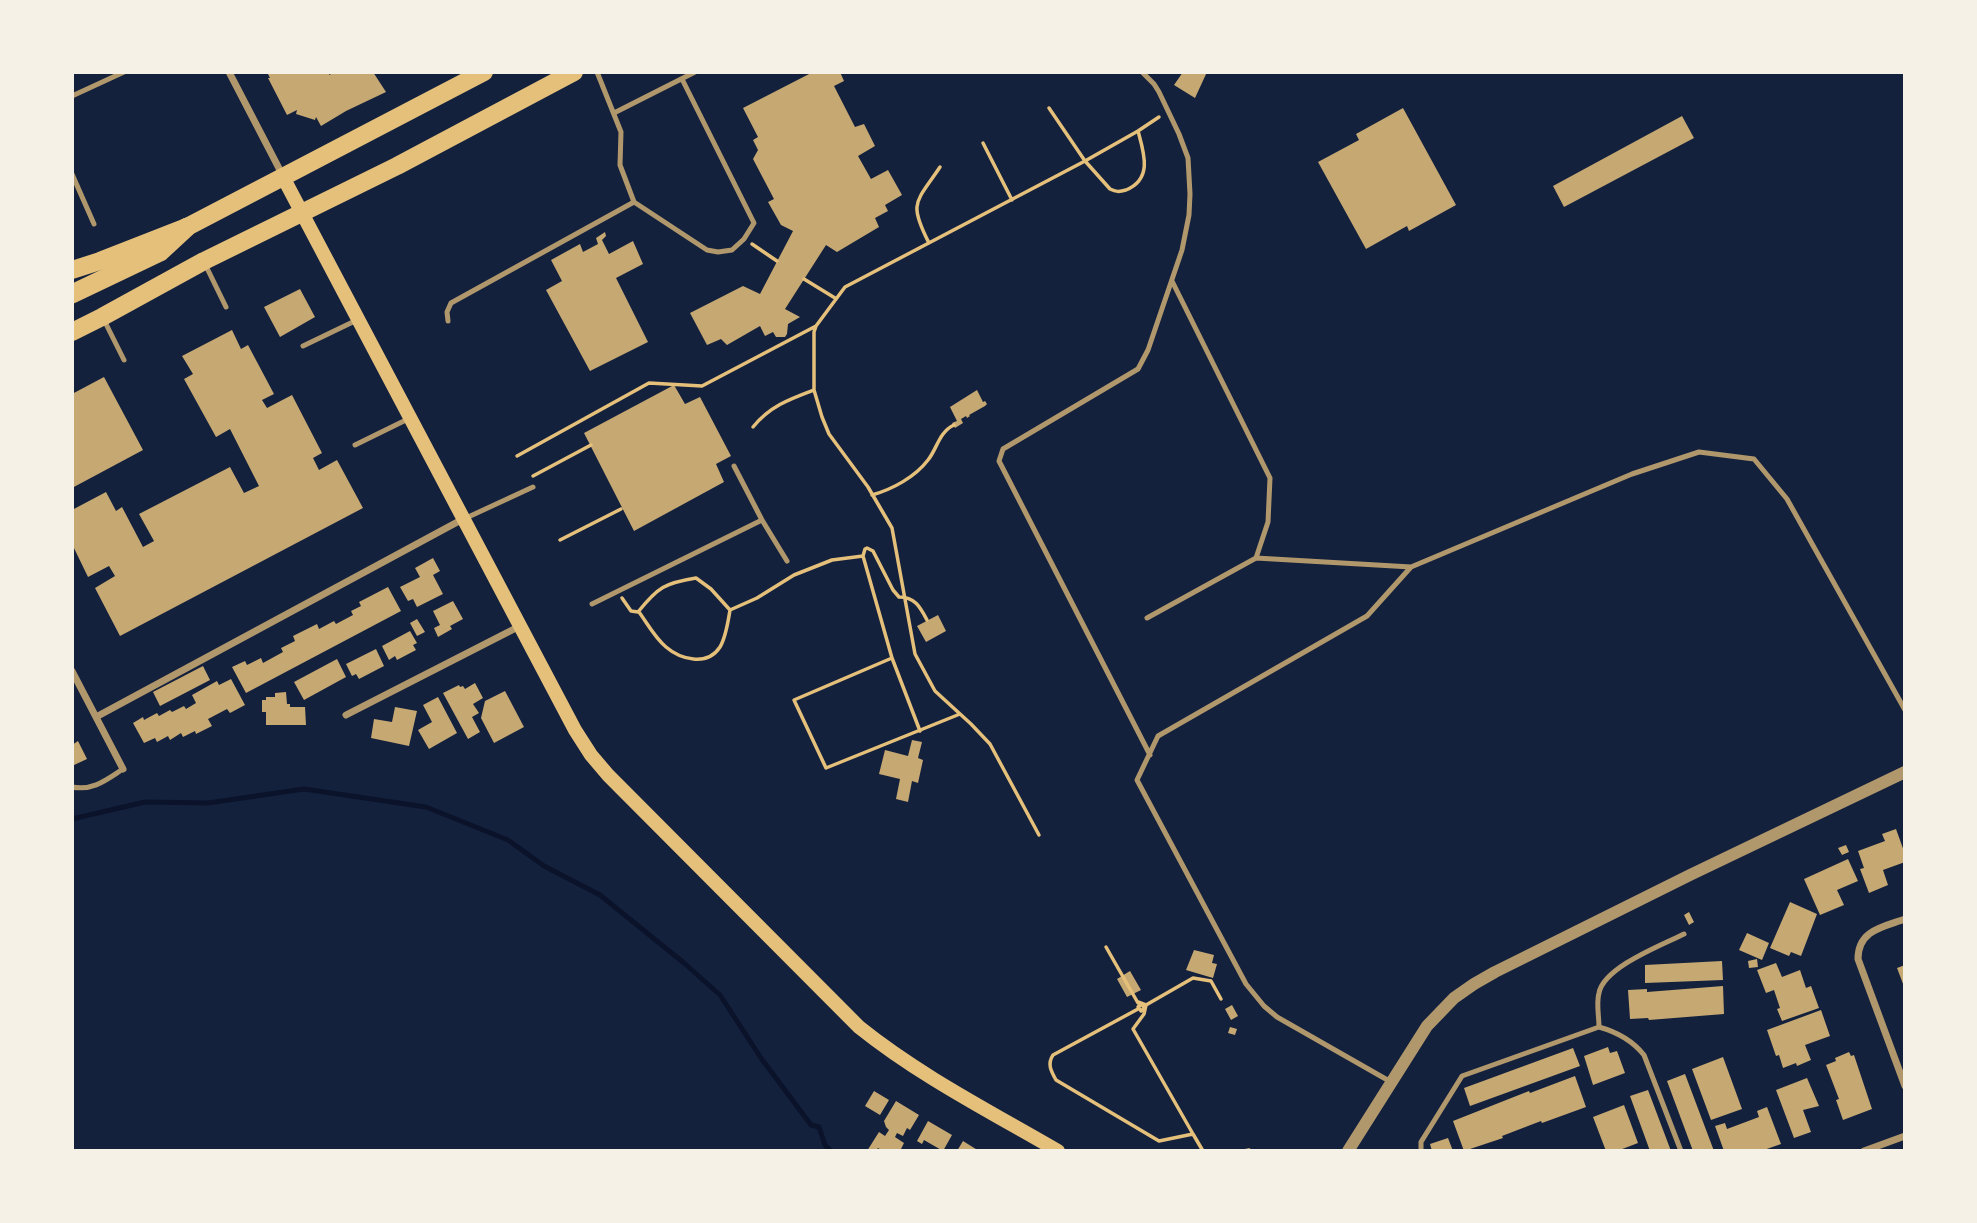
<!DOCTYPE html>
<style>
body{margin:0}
#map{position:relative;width:1977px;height:1223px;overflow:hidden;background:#14213d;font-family:"Zilla Slab",serif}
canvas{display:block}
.frame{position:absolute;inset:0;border:74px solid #f6f1e7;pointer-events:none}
</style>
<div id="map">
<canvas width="1977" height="1223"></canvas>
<div class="frame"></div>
</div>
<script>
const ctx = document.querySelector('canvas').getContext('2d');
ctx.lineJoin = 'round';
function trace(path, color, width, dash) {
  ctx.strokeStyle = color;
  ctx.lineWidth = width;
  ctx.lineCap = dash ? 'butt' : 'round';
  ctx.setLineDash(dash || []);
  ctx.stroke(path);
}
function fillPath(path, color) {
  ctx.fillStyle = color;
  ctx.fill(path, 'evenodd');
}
const stream = new Path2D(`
 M72,819l73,-17 63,1 96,-14 122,18 82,33 36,26 56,29 84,68 36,32 41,63 50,67 8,2 6,18 6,6`);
const building = new Path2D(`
 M267,72h63l-1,3 6,-3h38l13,20 -40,19 -25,15 -5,-9 -1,3 -19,-6 1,-4 -10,5 -19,-37h2z
 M813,72h27l4,9 -10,5 21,41 9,-3 11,22 -17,10 13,23 17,-9 14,25 -17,10 3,6 -13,7 4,9 -42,25 -11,-7 -41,64 15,8 -12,7 -1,10 -2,3h-9l-3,-5 -8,4 -5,-10 -33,19 -6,-6 -14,6 -17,-32 53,-27 17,8 33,-63 -12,-6 -13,-23 6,-3 -21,-40 5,-9 -5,-10 5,-3 -15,-29z
 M1183,72h24l-12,26 -21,-13z
 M1403,108l53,97 -47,26 -2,-5 -41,23 -48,-87 41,-22 -3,-6z
 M1682,116l12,22 -130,69 -11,-21z
 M605,232l1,4 -4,4 7,14 24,-13 10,23 -27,14 32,64 -58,29 -44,-81 16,-9 -11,-21 29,-16 3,8 15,-8 -2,-6z
 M300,289l15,28 -35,20 -16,-30z
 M232,330l9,19 7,-4 26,49 -12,6 5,8 25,-13 30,58 -9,5 6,12 18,-10 26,48 -243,128 -25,-48 20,-12 -6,-10 -21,11 -16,-33v-34l34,-18 10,19 6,-4 21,40 11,-6 -15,-27 91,-47 14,26 15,-7 -29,-57 -14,8 -32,-58 9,-5 -11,-18z
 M104,377l39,73 -71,38v-94z
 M674,385l11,19 15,-7 31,59 -15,8 8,18 -90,49 -50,-98z
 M977,390l6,12 2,-1 2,3 -2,2 -16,9 1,1 -3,2 -1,-2 -5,3 2,4 -8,5 -3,-5 5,-2 -7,-14z
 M433,558l7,13 -7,4 10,19 -26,13 -4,-8 -5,2 -8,-14 20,-10 -5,-9z
 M388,587l13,24 -155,82 -14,-26 13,-6 2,4 14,-7 2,5 20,-11 -2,-4 14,-7 -2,-5 24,-12 2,5 15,-8 2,3 17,-9 -2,-4 10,-5 -2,-4z
 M453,601l10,18 -13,7 2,3 -14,8 -4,-9 6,-3 -7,-14z
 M938,615l8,16 -20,11 -9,-16z
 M417,619l8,13 -8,4 -7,-13z
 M410,631l7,12 -4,2 3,5 -19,10 -2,-4 -6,4 -7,-14z
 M376,649l8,17 -25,13 -3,-5 -4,2 -6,-12z
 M337,659l9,18 -42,23 -10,-18z
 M203,666l7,14 -50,26 -7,-14z
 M231,679l14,26 -15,8 -3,-4 -19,10 4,7 -16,8 -1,-3 -12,6 -2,-4 -11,7 -2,-4 -11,6 -2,-4 -11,5 -11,-20 10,-6 1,3 13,-7 2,3 11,-6 2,2 12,-6 2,3 10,-6 -4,-8 25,-14 2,4z
 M475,683l8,15 -10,6 6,9 -7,4 8,15 -12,7 -25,-46 16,-8 1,2 3,-1 2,3z
 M505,691l19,36 -30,16 -13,-25 4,-17z
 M286,692l1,12h3v3h15l1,18h-40v-13h-4v-12h4v-3h9v-4z
 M438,697l19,36 -28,16 -11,-19 14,-8 -9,-17z
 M395,707l22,4 -8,35 -38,-8 3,-19 18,3z
 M912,740l10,2 -4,16 5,2 -5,23 -6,-2 -4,21 -12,-3 4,-20 -21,-5 6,-24 23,6z
 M78,741l9,18 -15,7v-21z
 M1896,829l9,25v8l-22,8 5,15 -19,8 -9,-24 4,-1 -6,-17 27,-10 -3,-7z
 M1846,845l3,7 -7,3 -4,-7z
 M1848,859l10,22 -21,9 7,15 -24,10 -16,-36z
 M1790,902l27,12 -16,42 -10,-4 -2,4 -19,-8z
 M1689,912l5,10 -5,3 -5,-10z
 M1747,933l22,10 -7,17 -23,-10z
 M1194,950l20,5 -2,8 5,1 -4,14 -27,-8z
 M1757,959l1,8 -9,1 -1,-7z
 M1722,961l1,19 -78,3v-18z
 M1776,963l6,14 18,-7 6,18 5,-2 8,22 -37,13 -5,-12 3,-1 -6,-18 -8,3 -9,-23z
 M1905,965v24l-8,-21z
 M1130,971l11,19 -14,7 -10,-18z
 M1723,986l1,28 -75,6 -1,-2 -18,1 -2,-29 19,-1v3z
 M1232,1005l6,11 -7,4 -6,-11z
 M1821,1010l9,26 -25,9 6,15 -14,6 -1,-3 -13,5 -4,-13 -3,1 -9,-26z
 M1230,1027l7,2 -2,6 -7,-2z
 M1608,1047l2,6 7,-2 8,22 -32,12 -9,-29z
 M1573,1048l7,18 -110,40 -6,-18z
 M1849,1052l2,4 3,-1 18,54 -29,11 -7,-20 3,-1 -13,-34 10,-4 -1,-3z
 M1723,1057l19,52 -31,11 -19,-51z
 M1685,1074l29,77h-21l-26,-70z
 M1575,1076l11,31 -44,16 -1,-2 -39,15 1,2 -39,13 -11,-30 76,-30 1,2z
 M1807,1078l12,28 -16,4 8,22 -17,6 -18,-48z
 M1648,1090l23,61h-21l-20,-55z
 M874,1091l15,9 -9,15 -15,-9z
 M896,1101l23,14 -9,15 -3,-2 -4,8 -6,-3 -2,4 9,6 -4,8h-17l-5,-3 -2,3h-9l12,-19 6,4 4,-6 -3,-3 -2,-6z
 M1624,1105l14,38 -21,8h-11l-13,-34z
 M1767,1107l14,37 -20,7h-37l-9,-25 10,-3 2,6 32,-12 -2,-6z
 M928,1121l24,14 -9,16 -19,-11 -2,4 -5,-3z
 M1448,1138l5,13h-21l-2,-7z
 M963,1141l16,10h-22z`);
const path = new Path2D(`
 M1049,108l36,53 53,-30
 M983,143l29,57
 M929,243c-21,-41 -13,-40 11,-76
 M752,244l25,17
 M804,279l31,19
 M753,427c17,-21 37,-28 61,-37
 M517,456l132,-73 53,3 114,-60
 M533,476l58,-31
 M872,495c21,-6 43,-18 56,-35 9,-11 11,-28 26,-35
 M560,540l61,-31
 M622,598l9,13 7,1c20,-25 27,-29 58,-34l15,11 19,21 27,-12 37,-23 38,-15 31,-4
 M639,612c8,11 16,26 27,35 14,12 41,20 54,0 6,-10 8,-25 10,-37
 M927,620c-7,-13 -12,-23 -28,-23l-6,-7 -20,-39 -6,-3 -2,1 -2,7 29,102 -98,42 32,68 134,-54
 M892,658l28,73
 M1039,835l-49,-91 -19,-20 -36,-33 -20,-37 -23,-126 -24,-41 -39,-53 -7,-17 -8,-27v-58l2,-6 29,-39 240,-126 25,28c6,3 9,3 16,1 27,-11 18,-37 12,-59l21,-14
 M1106,947l32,56
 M1138,1002l8,3 -2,9 -11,15 60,105
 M1142,1004l2,4 -3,3 -3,-4z
 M1146,1005l47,-27 18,3 10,18
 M1138,1009l-85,46c-6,9 -2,16 3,25l103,61 34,-7 10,17
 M1244,1151l5,-1`);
const service = new Path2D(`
 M597,72l24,60 -1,33 14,37 73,48 11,2 14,-2 12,-11 10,-16 -72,-144
 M1142,72l12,12 5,8 20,42 9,24 2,36 -1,21 -7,35 -34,100 -10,19 -135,80 -4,12 151,294
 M72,96l52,-24
 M614,113l81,-41
 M72,174l22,50
 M205,264l21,43
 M104,320l20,40
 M448,321l-1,-9 4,-9 183,-101
 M303,346l54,-26
 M355,445l53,-26
 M734,466l28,54 25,41
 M466,518l67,-31
 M1256,558l155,9
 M592,604l170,-84
 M1147,618l109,-60 12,-36 2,-44 -98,-197
 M72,787c21,4 34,-7 51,-18
 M1599,1027c0,-11 -3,-24 0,-34 5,-26 63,-48 85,-59
 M1391,1082l-114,-65 -13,-11 -18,-22 -109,-204 21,-44 209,-120 44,-49 221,-93 67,-22 55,7 33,40 118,211
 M1421,1151v-9l41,-66 137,-49c18,5 33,13 45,28l37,96`);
const minor = new Path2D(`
 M229,72l54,104
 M72,671l51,98
 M346,715l174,-89
 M96,717l367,-198
 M1905,919c-22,8 -47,11 -47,40l47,127
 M1864,1151l41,-15`);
const tertiary = new Path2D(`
 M1348,1151l79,-125 27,-28 20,-14 21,-12 195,-97 215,-103`);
const secondary = new Path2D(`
 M283,177l292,553 16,25 17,20 251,252c61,49 132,85 199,124`);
const primary = new Path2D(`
 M72,270l28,-9 87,-34 297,-155
 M72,332l30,-15 102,-56 193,-95 177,-94`);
const motorway = new Path2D(`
 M72,294l88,-42 27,-25`);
trace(stream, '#0b132b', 5);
fillPath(building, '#c6a872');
trace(path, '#e5c07b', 3.5);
trace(service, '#b1986c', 5);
trace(minor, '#b1986c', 7);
trace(tertiary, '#b1986c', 12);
trace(secondary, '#e5c07b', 14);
trace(primary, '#e5c07b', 18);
trace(motorway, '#e5c07b', 19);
</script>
